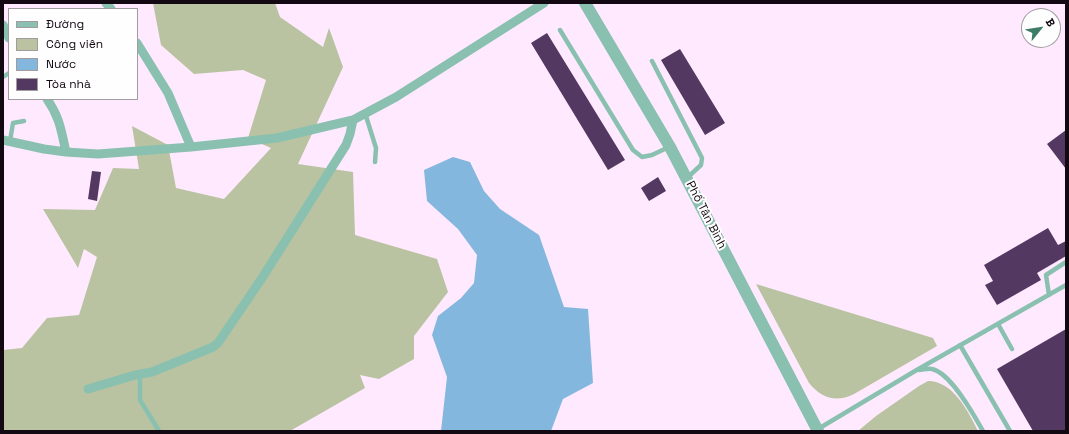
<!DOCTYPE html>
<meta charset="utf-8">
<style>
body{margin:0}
#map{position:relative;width:1069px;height:434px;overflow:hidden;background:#ffe9fe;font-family:"Space Grotesk",sans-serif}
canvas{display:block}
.frame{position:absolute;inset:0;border:4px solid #120912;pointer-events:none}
.legend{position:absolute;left:8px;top:8px;width:130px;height:92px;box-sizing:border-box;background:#fefefe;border:1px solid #a09ca0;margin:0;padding:5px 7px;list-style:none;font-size:12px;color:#120912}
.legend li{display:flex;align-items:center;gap:8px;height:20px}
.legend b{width:20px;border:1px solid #a09ca0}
.north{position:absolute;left:1021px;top:8px;width:40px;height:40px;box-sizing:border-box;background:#fefefe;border:1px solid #a09ca0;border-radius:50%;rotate:60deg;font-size:11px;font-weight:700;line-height:16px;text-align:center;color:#120912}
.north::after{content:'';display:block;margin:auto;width:14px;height:18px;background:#3f7c68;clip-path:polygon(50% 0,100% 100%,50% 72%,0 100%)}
</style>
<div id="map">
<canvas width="1069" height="434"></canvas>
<div class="frame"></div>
<ul class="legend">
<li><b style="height:5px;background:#89c0af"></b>Đường</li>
<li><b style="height:11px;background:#b9c3a1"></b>Công viên</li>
<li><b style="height:11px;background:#84b7dd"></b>Nước</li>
<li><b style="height:11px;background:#533862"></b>Tòa nhà</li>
</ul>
<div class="north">B</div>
</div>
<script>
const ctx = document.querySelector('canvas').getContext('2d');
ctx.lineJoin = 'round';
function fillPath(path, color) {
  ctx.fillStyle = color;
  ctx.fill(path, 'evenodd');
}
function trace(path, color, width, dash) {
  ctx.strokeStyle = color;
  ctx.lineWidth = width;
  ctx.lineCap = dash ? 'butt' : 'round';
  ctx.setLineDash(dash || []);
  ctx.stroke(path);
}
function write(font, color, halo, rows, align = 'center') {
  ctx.font = font + ' "Space Grotesk",sans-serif';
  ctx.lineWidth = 4;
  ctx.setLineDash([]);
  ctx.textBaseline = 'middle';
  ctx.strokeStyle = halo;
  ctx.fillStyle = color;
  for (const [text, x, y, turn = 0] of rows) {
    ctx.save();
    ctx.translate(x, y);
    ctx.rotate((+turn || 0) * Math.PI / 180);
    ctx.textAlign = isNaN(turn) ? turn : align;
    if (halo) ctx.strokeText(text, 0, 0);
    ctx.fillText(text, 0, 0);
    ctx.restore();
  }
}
const green = new Path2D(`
 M153,3h122l5,14 43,30 6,-19 14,39 -45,97 55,8 2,63 82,24 11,33 -34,44v23l-35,20 -19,-4 5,13 -75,43h-287v-81l19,-2 25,-30 32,-3 18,-58 -13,-8 -6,19 -35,-59 52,1 18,-42 26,1 -7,-43 36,19 8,43 48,11 47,-51 -23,-10 18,-58 -23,-10 -49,4 -33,-29z
 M756,284l177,54 4,8 -83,48c-18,9 -33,4 -45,-11z
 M928,381c25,0 40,30 50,50h-120l18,-15 43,-30z`);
const water = new Path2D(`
 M453,157l17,5 14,29 16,18 39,26 25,72 24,2 5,74 -30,16 -12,32h-110l6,-54 -15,-42 6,-19 23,-18 13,-15 3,-28 -19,-26 -31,-28 -3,-31z`);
const building = new Path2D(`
 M547,33l78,127 -17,10 -77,-127z
 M680,49l45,74 -20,12 -44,-75z
 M1066,130v39l-19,-25z
 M92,171l9,1 -4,29 -9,-2z
 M658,177l8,14 -17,10 -8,-13z
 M1048,228l10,17 8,-4v15l-29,17 4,7 -44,25 -12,-20 8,-4 -9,-16z
 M1066,329v102h-33l-36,-62z`);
const service = new Path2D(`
 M560,30l73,120 9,7 10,-2 17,-8
 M652,61l50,97 -1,7 -14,13
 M3,77l6,-4
 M365,113l11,35 -1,14
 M10,141l3,-18 11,-2
 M1049,295l-3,-20 20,-13
 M998,324l14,25
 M960,345l50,86
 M919,370c4,0 9,-2 13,-1 19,4 42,46 51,62
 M140,374v26l19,31
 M818,429l97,-58 151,-86`);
const minor = new Path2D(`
 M106,3l5,6
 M3,25l6,13
 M137,43l31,50 23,54
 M47,99c13,19 14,31 19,53
 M3,140l41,9 22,3 32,2 93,-7 86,-9 76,-18 43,-23 148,-94
 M88,389l47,-14 17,-3 61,-25 5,-4 44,-65 84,-133 4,-11 3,-14`);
const tertiary = new Path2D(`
 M585,3l85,144 148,284`);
const streetNames = [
 ["Phố Tân Bình",706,215,63]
];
fillPath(green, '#b9c3a1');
fillPath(water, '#84b7dd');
fillPath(building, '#533862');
trace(service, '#89c0af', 4.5);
trace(minor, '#89c0af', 9);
trace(tertiary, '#89c0af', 12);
write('12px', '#120912', '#fefefe', streetNames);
</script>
